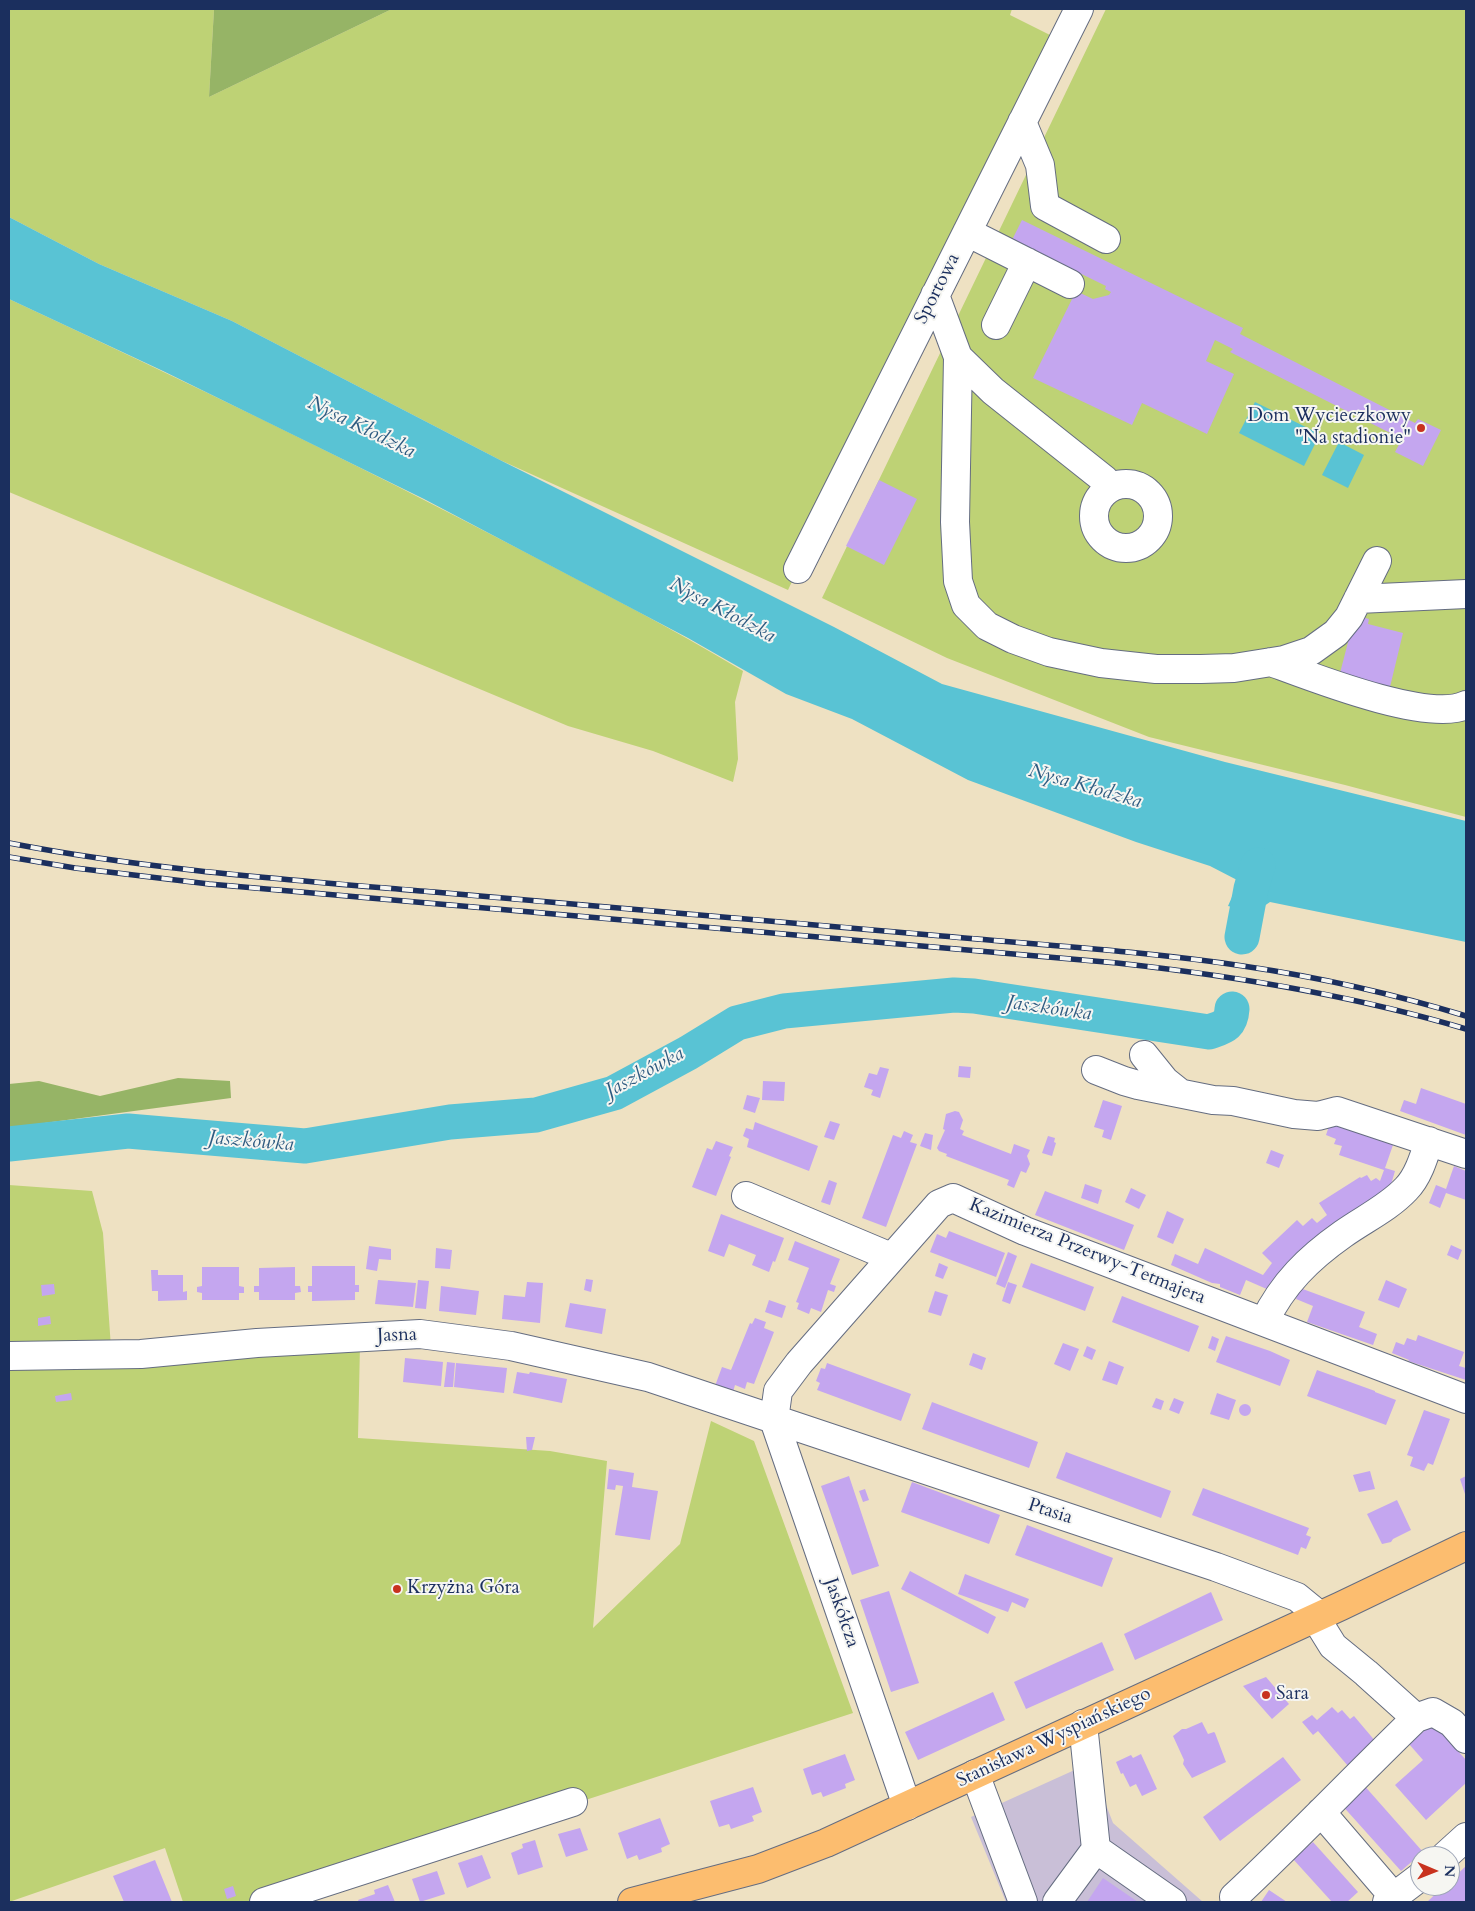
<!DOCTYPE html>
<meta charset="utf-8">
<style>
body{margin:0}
#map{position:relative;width:1475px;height:1911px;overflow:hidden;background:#eee1c2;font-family:Cardo,serif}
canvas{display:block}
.frame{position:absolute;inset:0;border:10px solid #1b2f5e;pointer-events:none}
.north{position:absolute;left:1410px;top:1846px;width:50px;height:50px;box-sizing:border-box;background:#f6f6f2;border:1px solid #9ea6b7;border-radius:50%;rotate:91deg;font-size:14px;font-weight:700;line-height:20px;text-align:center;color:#1b2f5e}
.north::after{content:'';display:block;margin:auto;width:18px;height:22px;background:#c8321e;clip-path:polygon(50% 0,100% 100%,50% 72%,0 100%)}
</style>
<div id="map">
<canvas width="1475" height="1911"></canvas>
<div class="frame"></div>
<div class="north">N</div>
</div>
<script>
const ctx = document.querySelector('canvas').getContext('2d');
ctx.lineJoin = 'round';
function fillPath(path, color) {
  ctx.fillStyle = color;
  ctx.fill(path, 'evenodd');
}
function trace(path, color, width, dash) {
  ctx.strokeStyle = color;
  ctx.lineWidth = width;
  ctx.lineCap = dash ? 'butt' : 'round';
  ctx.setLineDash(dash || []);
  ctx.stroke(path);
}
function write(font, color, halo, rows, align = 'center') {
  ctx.font = font + ' Cardo,serif';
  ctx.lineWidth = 4;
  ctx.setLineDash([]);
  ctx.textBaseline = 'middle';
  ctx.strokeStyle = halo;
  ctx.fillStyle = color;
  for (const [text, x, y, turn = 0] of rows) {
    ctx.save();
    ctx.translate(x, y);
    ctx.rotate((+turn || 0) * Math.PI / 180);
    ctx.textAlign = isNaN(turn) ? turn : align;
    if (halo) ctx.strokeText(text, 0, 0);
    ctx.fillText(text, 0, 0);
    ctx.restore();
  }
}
const industrial = new Path2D(`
 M1090,1763l23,60 90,79h-197l-35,-85z`);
const green = new Path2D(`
 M9,9h205l-5,88 183,-88h620l-2,6 40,20 -262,555 -288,-130 -268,-139 -133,-57 -90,-47z
 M1106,9h360v808l-121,-32 -196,-48 -202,-79 -125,-60z
 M9,299c174,81 346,164 516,253 74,39 147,76 218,119l-8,31 3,57 -5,23 -80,-31 -85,-25 -559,-234z
 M9,1185l83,6 11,42 9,129 248,-17 -2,93 192,13 57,10 -14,167 87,-84 31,-123 43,20 99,272 -581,189h-89l-18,-54 -156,54z`);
const forest = new Path2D(`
 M214,9h178l-183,88z
 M178,1078l52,3 1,17 -209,28 -13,4v-46l30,-3 61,15z`);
const water = new Path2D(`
 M9,217l90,47 133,57 268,139 334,167 108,57 283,78 241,59v121l-196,-40 -16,11 -26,-7 11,-25 -29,-15 -74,-24 -168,-62 -116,-61 -66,-25 -98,-56 -264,-139 -261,-128 -154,-72z
 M1255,402l65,32 -16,32 -65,-33z
 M1339,442l25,13 -16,33 -26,-13z`);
const river = new Path2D(`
 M1242,937l9,-48 7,-24
 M9,1144l119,-13 177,15 145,-24 86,-7 78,-22 74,-40 49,-30 47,-12 170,-16 20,1 235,36c14,-5 22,-6 23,-23`);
const building = new Path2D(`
 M1022,220l221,108 -3,6 175,89 3,-4 23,11 -18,36 -28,-14 7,-13 -172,-87 3,-3 -18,-9 -9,21 28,13 -27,60 -65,-31 -10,22 -99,-47 43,-87 17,8 16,-4 2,-3 -6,-3 1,-3 -94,-46z
 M879,480l38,19 -33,66 -38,-19z
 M1355,615l14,4 -1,5 35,9 -13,54 -51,-10z
 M959,1066l12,1 -1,11 -12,-1z
 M880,1067l9,2 -9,29 -9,-3 2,-5 -9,-3 5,-14 8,2z
 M763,1081l22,1 -1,19 -22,-1z
 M1421,1088l45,16v31l-66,-24 4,-11 12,4z
 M747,1095l13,3 -5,15 -12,-4z
 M1103,1100l19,6 -11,34 -9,-3 2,-7 -10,-3z
 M955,1111l4,1 4,8 -3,9 4,2 -2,4 49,19 3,-10 16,6 -3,6 3,8 -4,9 -5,-2 -7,17 -7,-3 2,-5 -63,-24 1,-2 -8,-3 -2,-3 8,-18 -2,-1 3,-15z
 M830,1121l10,3 -6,16 -10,-3z
 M755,1122l63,24 -9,25 -62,-24 2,-8 -6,-3 3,-8 7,2z
 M1330,1123l63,22 -8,23 10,3 -5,17 -110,84 -7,8 -4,10 -23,-10 -6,15 -20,-8v-3l-8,-1 -41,-18 4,-11 23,10 7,-16 58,27 9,-12 -10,-10 35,-33 6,6 9,-8 5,5 10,-8 -8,-12 41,-26 1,1 6,-3 4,6 5,-3 4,3 4,-11 -45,-15 3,-9 -8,-2 2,-5 -10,-4z
 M904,1131l9,4 -3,7 7,2 -31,83 -24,-9 31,-83 8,3z
 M925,1133l8,2 -2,15 -11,-4z
 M1048,1136l7,2 -1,4 2,1 -4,13 -10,-3z
 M716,1141l17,6 -4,9 2,1 -15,39 -24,-9 15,-39 5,2z
 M1271,1150l13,5 -5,13 -13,-5z
 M1454,1166l12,5v29l-20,-7 -6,15 -11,-5 7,-18 10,4z
 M829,1180l8,3 -7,22 -9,-3z
 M1085,1184l17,6 -4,14 -17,-6z
 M1131,1188l15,7 -7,14 -14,-7z
 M1045,1191l89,34 -10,25 -89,-35z
 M1167,1211l17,8 -11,25 -16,-7z
 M721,1214l63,24 -9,24 -2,-1 -4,11 -17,-7 4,-10 -27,-11 -5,13 -16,-6z
 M949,1231l56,22 -9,24 -66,-25 7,-18 9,4z
 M795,1241l45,18 -10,25 6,2 -2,6 -6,-2 -7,22 -10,-4 -2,6 -12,-5 2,-6 -3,-1 13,-34 -21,-8z
 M1451,1245l11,5 -4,10 -11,-5z
 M369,1246l22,3v11l-12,-1 -2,12 -11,-2z
 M436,1248l16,2 -2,19 -15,-1z
 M1008,1252l9,4 -12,32 -9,-4z
 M939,1263l9,4 -5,12 -8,-3z
 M1031,1263l63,24 -9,24 -63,-24z
 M312,1266h43v19h4v7h-4v8l-43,1v-9h-4v-6h4z
 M202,1267h37v19l5,1v6h-5v7h-37v-7l-5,-1v-5l5,-1z
 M295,1267v19h5l1,6 -6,1v7h-36v-8h-5v-6h5v-18z
 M151,1270h7v5h25v17l4,-1v9l-29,1v-10h-6z
 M586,1279l7,1 -2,12 -7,-2z
 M378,1280l38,3 -3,24 -38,-3z
 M418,1280l11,1 -3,28 -11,-1z
 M1386,1280l21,9 -8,19 -21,-8z
 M527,1282l16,1 -3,40 -38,-4 2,-24 21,2z
 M1008,1282l9,3 -7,19 -8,-3z
 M54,1284l1,10 -13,2 -1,-11z
 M441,1286l38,5 -3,24 -37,-4z
 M1300,1288l65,24 -6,15 18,7 -4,11 -66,-23 6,-16 -17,-7z
 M935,1291l13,4 -7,21 -13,-4z
 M1122,1296l77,30 -10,26 -77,-30z
 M769,1300l17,6 -4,12 -17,-6z
 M570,1303l36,6 -4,25 -37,-7z
 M50,1316l1,8 -13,2v-8z
 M755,1318l11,4 -2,6 10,4 -20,52 -7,-2 -2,7 -10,-4 -2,7 -18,-6 7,-19 9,3 19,-47 2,1z
 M1418,1335l46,17 -5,14 7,2v12l-58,-19 1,-1 -17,-7 4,-11 8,3 3,-7 9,3z
 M1212,1336l7,3 -4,12 -7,-3z
 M1226,1336l44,15 20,9 -10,26 -64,-24z
 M1063,1343l16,6 -9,22 -16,-7z
 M1087,1346l9,4 -4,10 -9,-4z
 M973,1353l13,5 -4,12 -13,-5z
 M405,1358l38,4 -2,24 -38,-4z
 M1109,1361l15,6 -7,18 -15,-5z
 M447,1362l8,1 -2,24h-9z
 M456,1363l51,5 -3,25 -50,-6z
 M827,1363l84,31 -10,27 -84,-31 3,-7 -4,-2 5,-13 4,1z
 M1317,1370l58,21v1l21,8 -10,25 -79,-29z
 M517,1372l12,2 1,-2 37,7 -5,24 -49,-10z
 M71,1393l1,7 -16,2 -1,-6z
 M1217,1393l19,7 -7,20 -19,-6z
 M1156,1398l8,3 -3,9 -9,-3z
 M1174,1398l10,4 -5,12 -10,-4z
 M932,1402l106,40 -9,26 -107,-39z
 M1239 1410a6 6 0 1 1 12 0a6 6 0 1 1-12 0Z
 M1424,1410l26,9 -17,46 -5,-2 -4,8 -14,-5 3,-9 -6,-2z
 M526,1437h9l-3,13 -5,1z
 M1066,1452l105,39 -10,27 -105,-40z
 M609,1469l25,4 -2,14 26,4 -8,49 -35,-5 8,-49 -7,-1 -1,5 -8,-1z
 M1370,1471l5,18 -16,3 -6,-17z
 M849,1476l30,90 -27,9 -31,-89z
 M1466,1476v21l-6,-18z
 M912,1482l88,33 -11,29 -88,-32z
 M1203,1488l106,40 -3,7 5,2 -5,12 -5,-2 -3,8 -106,-40z
 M865,1489l4,11 -6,2 -4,-11z
 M1397,1500l14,30 -18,9 -2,3 -9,2 -15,-30z
 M1027,1525l86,33 -11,29 -87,-32z
 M910,1571l86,46 -8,17 -87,-45z
 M965,1574l64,25 -4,9 -13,-6 -4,10 -50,-18z
 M889,1591l30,92 -28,9 -31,-92z
 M1211,1592l12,28 -88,40 -11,-26z
 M1102,1642l12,28 -88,39 -12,-27z
 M1266,1677l23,27 -17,15 -29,-33z
 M993,1692l12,28 -87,40 -13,-28z
 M1332,1707l6,6 4,-3 8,9 4,-3 22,26 -28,24 -30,-35 -5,4 -11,-13 10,-7 5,5z
 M1202,1722l6,12 6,-2 1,1 11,29 -34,16 -9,-14 1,-4 -11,-24 9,-7h4z
 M1433,1723l33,37v23l-40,37 -31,-35 28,-25 -14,-16z
 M845,1754l10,26 -10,4 1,4 -23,9 -2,-5 -9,3 -9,-26z
 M1141,1754l16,35 -15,7 -6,-12 -6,3 -7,-14 -2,1 -5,-12 15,-7 2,3z
 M1283,1757l18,23 -81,61 -17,-24z
 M1362,1783l61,69 -22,19 -61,-68z
 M753,1787l9,25 -10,4 2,5 -23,8 -2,-5 -10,3 -9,-26z
 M660,1818l10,26 -9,4 1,4 -23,8 -2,-5 -10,4 -9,-26z
 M580,1828l8,22 -22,7 -8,-23z
 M535,1840l8,27 -25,8 -7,-22 12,-5 -1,-4z
 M1313,1842l45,50 -11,10h-15l-39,-43z
 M482,1855l9,23 -24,10 -9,-25z
 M155,1860l17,42h-48l-11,-26z
 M1466,1866v36h-39l17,-16h6v-5z
 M437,1871l8,23 -25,8 -8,-23z
 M1103,1878l35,24h-51z
 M388,1885l7,17h-36l-1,-2 17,-6 -1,-4z
 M233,1886l3,10 -9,3 -3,-10z
 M1269,1890l18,12h-26z`);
const minor = new Path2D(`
 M1022,122l18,43 5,41 61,33
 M967,232l103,52
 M935,295l23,62 -3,165 3,59 8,24 21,21 26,13 36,13 52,11 55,6h45l33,-1 50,-8 27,-9 25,-18 13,-16 28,-56
 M996,325l31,-63
 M958,357l35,34 112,89 3,9
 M1094 516a32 32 0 1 1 64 0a32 32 0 1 1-64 0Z
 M798,569l281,-560
 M1358,599l108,-5
 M1271,662c41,15 157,61 195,43
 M1144,1055l21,26 15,12
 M1096,1070l28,11 14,4 75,15 20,1 61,13 24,2 19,-5 129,43
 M746,1196l145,61
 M1264,1322c19,-39 45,-64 79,-88 21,-15 45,-26 63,-45 12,-12 18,-32 23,-48
 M9,1356l132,-2 116,-11 163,-9 91,12 137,31 568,190 81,30 22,18
 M1416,1718l17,-6 19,11 14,16
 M1083,1724l13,125
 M975,1774l48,128
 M907,1806l-133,-386 4,-29 21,-28 140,-159 14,-6 72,33 441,168
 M1321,1812l73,85 3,5
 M1445,1856l21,-19
 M1234,1897c62,-58 121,-120 182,-179l-50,-45 -33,-27 -18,-29
 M264,1902l309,-100
 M1057,1902l39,-53 76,53
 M1387,1902l33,-25`);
const major = new Path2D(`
 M632,1902l126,-33 68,-26 515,-237 125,-60`);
const rail = new Path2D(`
 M9,843c140,27 283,37 425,49 169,15 339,29 508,44 100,9 201,15 301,30 75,11 151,28 223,50
 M9,857l66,11 134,16 908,79c118,13 235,32 349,66`);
const markers = [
 [1421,428,5,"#c8321e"],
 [397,1589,5,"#c8321e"],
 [1266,1695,5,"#c8321e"]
];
const streetNames = [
 ["Sportowa",938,289,-63],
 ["Kazimierza Przerwy-Tetmajera",1087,1252,22],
 ["Jasna",397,1336,-2],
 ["Ptasia",1050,1512,18],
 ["Jaskółcza",841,1613,71],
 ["Stanisława Wyspiańskiego",1054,1738,-25]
];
const poiNames = [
 ["Dom Wycieczkowy",1411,417,"right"],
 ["\"Na stadionie\"",1411,439,"right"],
 ["Krzyżna Góra",407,1589],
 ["Sara",1276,1695]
];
const waterNames = [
 ["Nysa Kłodzka",361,428,26],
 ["Nysa Kłodzka",722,611,28],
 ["Nysa Kłodzka",1085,787,16],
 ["Jaszkówka",1049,1009,8],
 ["Jaszkówka",645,1073,-28],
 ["Jaszkówka",251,1142,5]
];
fillPath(industrial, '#c9bfd7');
fillPath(green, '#bed275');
fillPath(forest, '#96b466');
fillPath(water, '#59c3d4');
trace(river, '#59c3d4', 35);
fillPath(building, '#c4a6ef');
trace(minor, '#656d81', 30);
trace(major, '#656d81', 30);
trace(minor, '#fff', 28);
trace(major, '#fcbd6f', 28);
trace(rail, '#1b2f5e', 5.5);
trace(rail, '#f6f6f2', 4, [11]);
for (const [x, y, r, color] of markers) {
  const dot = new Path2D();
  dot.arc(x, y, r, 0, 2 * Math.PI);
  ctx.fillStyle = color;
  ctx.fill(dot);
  trace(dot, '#f6f6f2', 2);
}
write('19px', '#1b2f5e', '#f6f6f2', streetNames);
write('19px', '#1b2f5e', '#f6f6f2', poiNames, 'left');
write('italic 20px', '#2e5b81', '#f6f6f2', waterNames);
</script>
